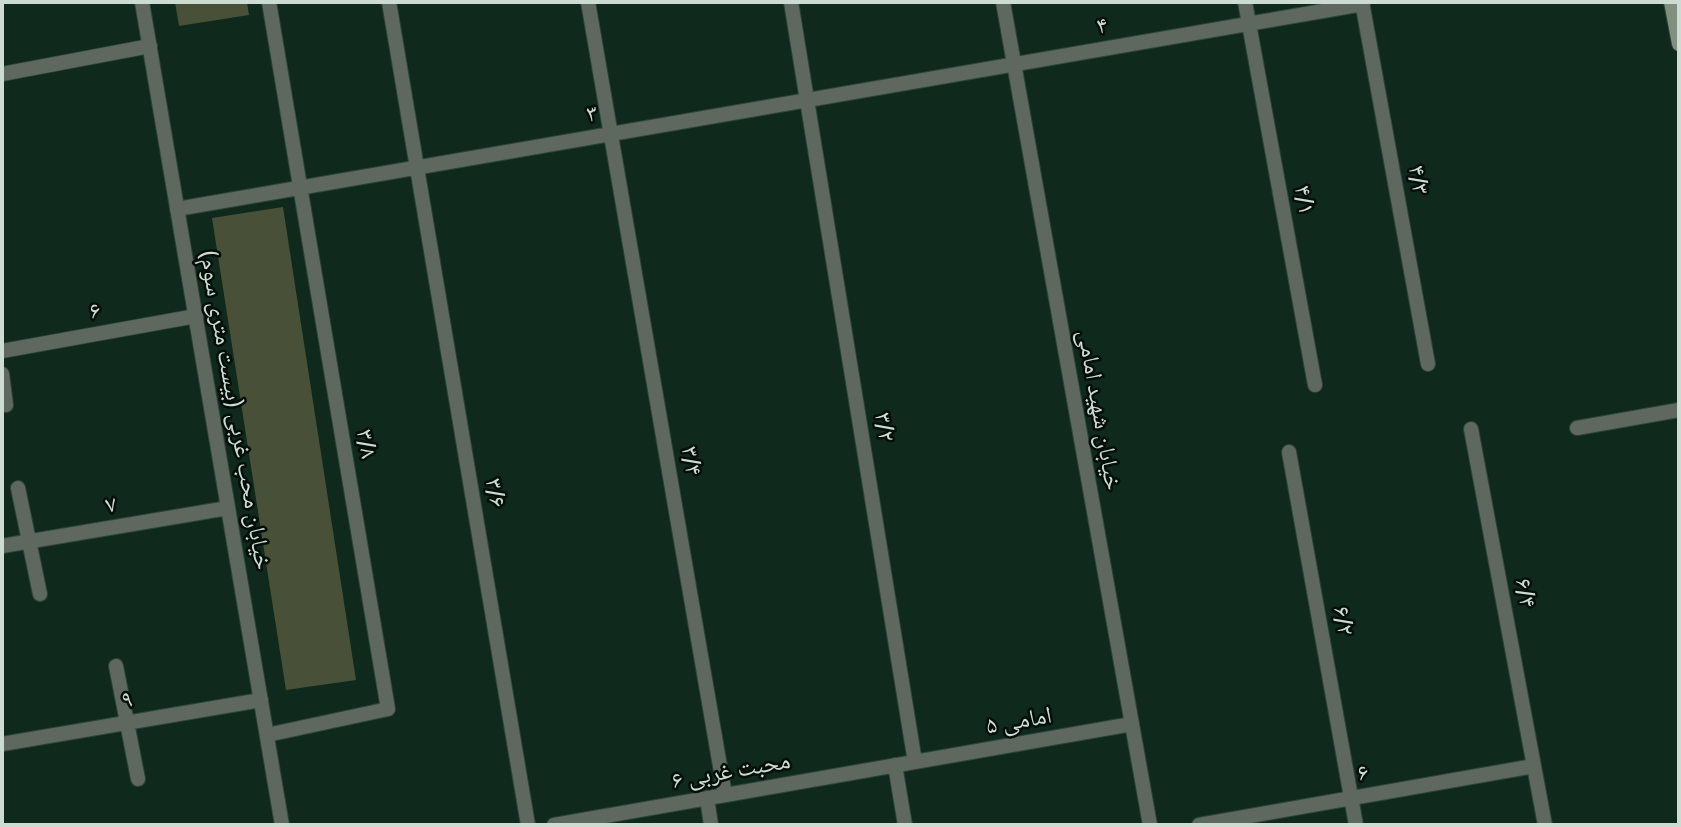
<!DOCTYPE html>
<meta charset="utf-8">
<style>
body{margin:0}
#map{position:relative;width:1681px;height:827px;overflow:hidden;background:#0f291c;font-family:Cabin,sans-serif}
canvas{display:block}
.frame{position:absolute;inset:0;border:4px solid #ccdcd2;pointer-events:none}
</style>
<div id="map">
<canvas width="1681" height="827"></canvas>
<div class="frame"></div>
</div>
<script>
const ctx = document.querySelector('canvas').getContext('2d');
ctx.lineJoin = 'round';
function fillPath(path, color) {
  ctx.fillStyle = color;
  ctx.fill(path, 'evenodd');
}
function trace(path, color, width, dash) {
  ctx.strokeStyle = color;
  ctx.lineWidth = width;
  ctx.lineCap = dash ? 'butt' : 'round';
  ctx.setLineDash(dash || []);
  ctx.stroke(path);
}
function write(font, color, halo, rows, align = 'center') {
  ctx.font = font + ' Cabin,"Noto Naskh Arabic",sans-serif';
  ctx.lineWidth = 5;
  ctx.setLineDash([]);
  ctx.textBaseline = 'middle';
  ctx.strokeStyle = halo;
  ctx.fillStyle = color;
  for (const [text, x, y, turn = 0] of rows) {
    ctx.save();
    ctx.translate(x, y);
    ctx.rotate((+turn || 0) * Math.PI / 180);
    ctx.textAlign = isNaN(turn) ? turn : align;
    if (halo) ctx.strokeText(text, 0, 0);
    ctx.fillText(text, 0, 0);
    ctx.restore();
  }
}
const green = new Path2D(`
 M175,2h72l2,13 -70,11z
 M283,207l73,473 -70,10 -74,-472z`);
const minor = new Path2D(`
 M389,2l139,823
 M588,2l137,793
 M791,2l124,760
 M1245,2l70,383
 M1362,2l66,362
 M2,74l148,-28
 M177,209l1186,-205
 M2,351l194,-35
 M2,374l4,31
 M1577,428l102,-18
 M1471,429l74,396
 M1289,452l67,373
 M18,488l22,106
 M2,546l226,-38
 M116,666l22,113
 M267,735l121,-26 -119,-707
 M2,744l259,-44
 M895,765l10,60
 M707,798l4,27
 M554,825l578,-101
 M1199,825l335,-59`);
const tertiary = new Path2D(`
 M142,2l140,823
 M1003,2l147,823`);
const secondary = new Path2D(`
 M1671,2l8,42`);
const streetNames = [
 ["۴",1102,26,-10],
 ["۳",592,114,-10],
 ["۴/۳",1418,180,80],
 ["۴/۱",1304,200,80],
 ["۶",95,311,-10],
 ["خیابان محب غربی (بیست متری سوم)",235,410,80],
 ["خیابان شهید امامی",1099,410,80],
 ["۳/۲",884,427,81],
 ["۳/۸",366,444,80],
 ["۳/۴",691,461,80],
 ["۳/۶",495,493,80],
 ["۷",111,505,-10],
 ["۶/۴",1525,593,79],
 ["۶/۲",1343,621,80],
 ["۹",127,700,-10],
 ["امامی ۵",1019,721,-10],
 ["محبت غربی ۶",731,771,-10],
 ["۶",1363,773,-10]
];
fillPath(green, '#485037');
trace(minor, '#2d4639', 16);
trace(tertiary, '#2d4639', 16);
trace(secondary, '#2d4639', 16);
trace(minor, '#5f685e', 14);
trace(tertiary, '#5f685e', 14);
trace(secondary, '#818f7e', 14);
write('24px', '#ccdcd2', '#050f09', streetNames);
</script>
